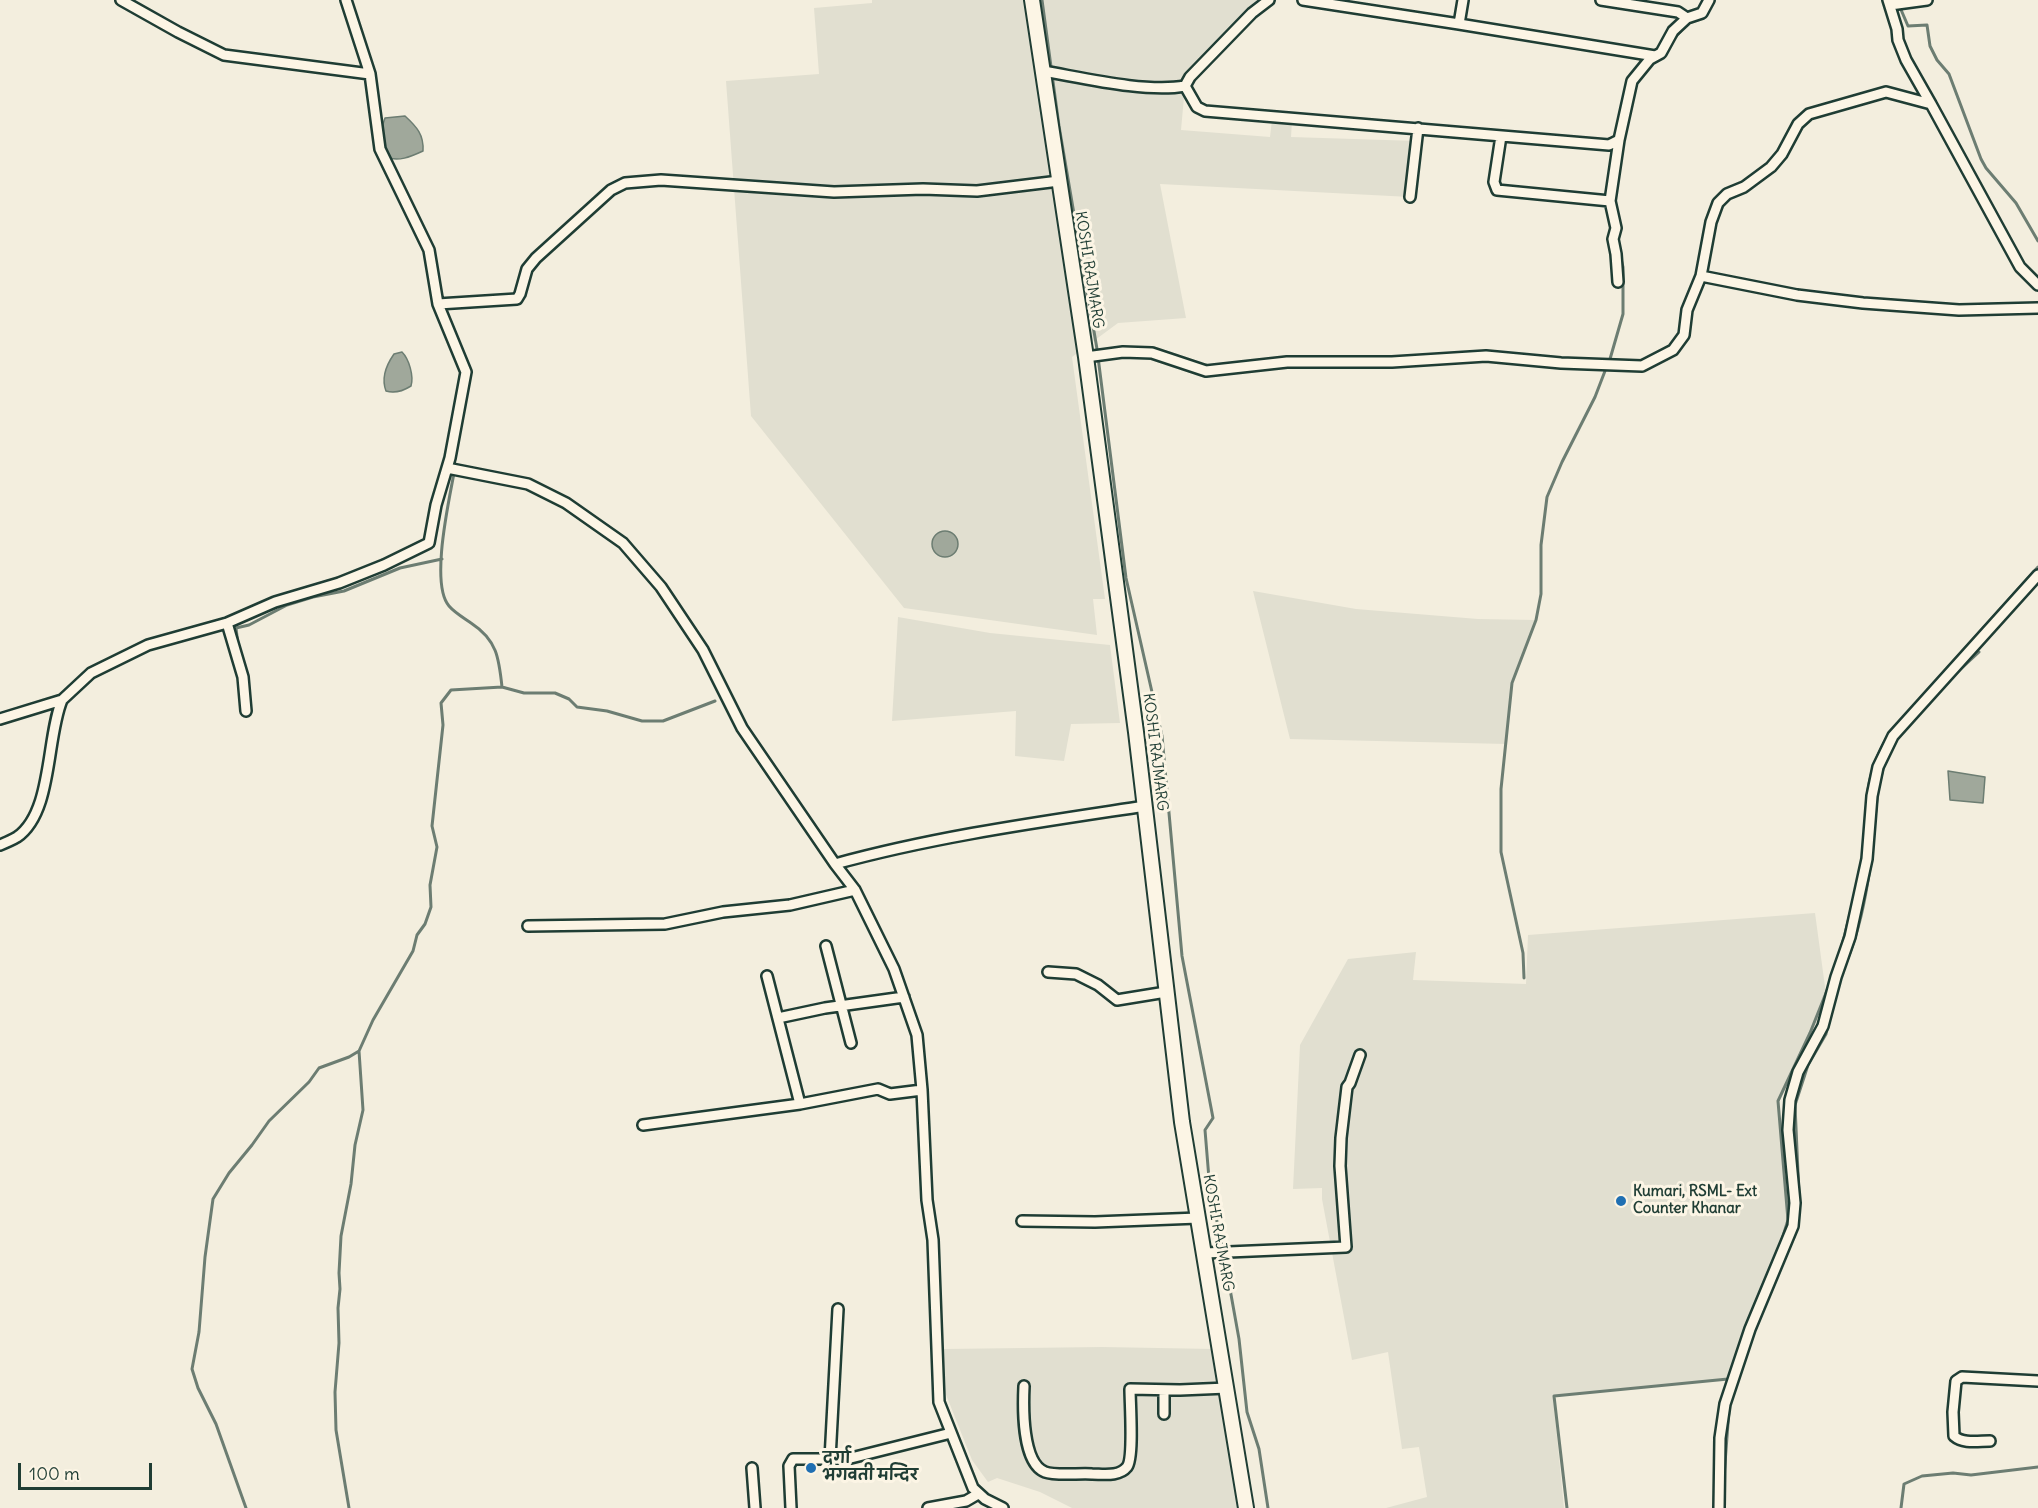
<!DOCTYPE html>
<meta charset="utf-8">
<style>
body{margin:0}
#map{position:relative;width:2038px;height:1508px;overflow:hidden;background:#f3eede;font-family:Delius,sans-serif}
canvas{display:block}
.scale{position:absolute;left:18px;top:1463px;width:134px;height:27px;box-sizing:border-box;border:3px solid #1f3d34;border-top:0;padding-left:8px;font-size:18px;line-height:21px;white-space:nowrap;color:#1f3d34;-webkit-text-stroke:4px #fcf5e5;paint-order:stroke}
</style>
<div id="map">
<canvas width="2038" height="1508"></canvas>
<div class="scale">100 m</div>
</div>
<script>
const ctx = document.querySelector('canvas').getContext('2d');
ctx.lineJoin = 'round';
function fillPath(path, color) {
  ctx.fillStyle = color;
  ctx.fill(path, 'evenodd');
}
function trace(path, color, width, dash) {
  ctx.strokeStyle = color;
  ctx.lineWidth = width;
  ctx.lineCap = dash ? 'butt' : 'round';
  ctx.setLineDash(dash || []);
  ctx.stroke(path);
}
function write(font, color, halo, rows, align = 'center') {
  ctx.font = font + ' Delius,"Playpen Sans Deva",sans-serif';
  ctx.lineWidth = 6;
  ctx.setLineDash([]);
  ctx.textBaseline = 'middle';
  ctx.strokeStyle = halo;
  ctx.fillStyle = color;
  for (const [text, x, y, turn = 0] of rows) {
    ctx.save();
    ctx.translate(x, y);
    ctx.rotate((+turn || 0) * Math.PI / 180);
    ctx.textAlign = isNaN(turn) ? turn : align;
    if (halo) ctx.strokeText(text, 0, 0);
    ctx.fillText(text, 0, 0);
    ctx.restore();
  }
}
const built = new Path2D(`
 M872,0h387l-11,8 -63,78 -4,44 89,7 2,-17 20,1 -1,16 126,4 -7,56 -250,-13 26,134 -68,5 -46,34 33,242h-12l4,36 -193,-27 -153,-192 -25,-335 93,-7 -5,-66 58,-5z
 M1253,591l103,18 122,10 58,1 -24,63 -5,61 -217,-5z
 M898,617l92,16 120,12 10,78 -49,1 -7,37 -49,-5 1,-45 -124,10z
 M1815,913l11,81 -16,39 -32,68 10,119 -16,50 -44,109 -175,18 11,111h-178l41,-11 -8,-50 -17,2 -14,-97 -36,8 -30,-161v-11l-29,1 7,-144 48,-86 68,-7 -3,28 113,4 2,-49z
 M1102,1347l112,2 24,159h-166l-32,-16 -43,-14 -9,4 -16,-22 -29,-73 1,-38z`);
const water = new Path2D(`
 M405,116c12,11 19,19 18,35 -13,6 -24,11 -38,6l-4,-27 4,-12z
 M402,352c7,7 12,24 9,34 -8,5 -16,8 -25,5 -5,-13 1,-27 8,-37z
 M932 544a13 13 0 1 1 26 0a13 13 0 1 1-26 0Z
 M1948,771l37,6 -2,26 -33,-3z`);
const stream = new Path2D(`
 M1042,0l17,126 38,223 29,229 36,158 20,220 31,162 -8,12 5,61 11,48 18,100 8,73 12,37 9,59
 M1899,5l9,21 19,-1 3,21 7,14 12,14 32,85 5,9 30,35 22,38
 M1672,41l15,-17
 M1610,359l13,-45v-47l-3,-12
 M454,473c-5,28 -24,111 -5,133 6,7 15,12 22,17 26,17 28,35 31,64
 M238,645l-2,-17 13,-3 38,-20 26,-8 31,-6 56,-23 42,-9
 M1951,678l28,-26
 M1906,729l9,-11
 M1867,798c2,-24 11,-47 24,-67l147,-164
 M1874,828l4,-39 7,-28
 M1841,949l11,-43
 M1846,963c13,-31 19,-62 24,-95
 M1524,978l-1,-25 -22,-101v-63l11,-106 24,-63 5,-26v-49l6,-48 15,-35 33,-65 10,-26
 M1799,1196l-4,-91 13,-40 18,-31 16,-62
 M1779,1249l9,-29 -10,-119 32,-68 20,-50
 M1727,1386l4,-14
 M1730,1403l12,-37
 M1724,1477l5,-67
 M1715,1493l1,-38
 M246,1508l-30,-84 -18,-36 -6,-19 7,-37 6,-75 8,-58 16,-26 23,-28 17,-24 40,-39 10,-14 30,-11 10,-6 14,-31 40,-69 4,-16 8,-11 6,-17 -1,-22 7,-38 -5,-21 11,-101 -2,-22 10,-13 51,-3 22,6h31l14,6 8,8 30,4 35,10h21l52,-20
 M349,1508l-13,-78 -1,-38 4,-49 -1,-35 2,-19 -1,-16 2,-37 10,-52 4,-39 8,-35 -4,-59
 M1567,1508l-13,-112 174,-17
 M1901,1508l3,-24 18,-8 31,-3 18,2 67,-8`);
const minor = new Path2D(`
 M121,0l57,32 46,23 146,19
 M1303,0l156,24
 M1463,0l-4,24 196,32
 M1601,0l77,12 9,6
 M1888,0l9,29 1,11 8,20 25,44
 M1890,5l37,-5
 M1043,71c41,7 103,22 142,15l5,-9 62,-64 17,-13
 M1185,86l12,21 8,4 404,34 10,-5 13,-59 18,-22 11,-6 12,-22 14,-13 15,-5 7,-13
 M1501,136l-7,46 3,8 113,11 9,-61
 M1410,197l8,-69
 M1610,201l6,27 -3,11 3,15 2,28
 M1701,276l96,19 66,8 96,7 79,-2
 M438,304l79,-5 3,-5 7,-25 9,-11 75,-68 14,-7 36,-3 173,12 89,-3 54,2 82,-10
 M1086,357l37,-5 29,1 54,18 81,-9h105l94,-6 75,7 81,3 31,-16 11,-15 3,-25 14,-34 10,-54 7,-19 9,-9 17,-7 27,-20 11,-13 16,-30 11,-10 77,-22 45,12 89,163 18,18
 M447,468l81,16 38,19 57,40 38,44 42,63 39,78 93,136 20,26 39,79 23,66 5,55 5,110 6,40 6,162 34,86 12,11 18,9
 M227,623l16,54 3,34
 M0,719l62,-19 29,-27 57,-28 79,-22 48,-21 64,-19 45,-18 45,-22 7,-38 14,-47 16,-86 -28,-68 -9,-54 -49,-101 -10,-75 -24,-74
 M0,845c5,-2 12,-5 17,-8 36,-25 29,-99 45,-137
 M835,864c102,-28 205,-42 310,-58
 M528,926l137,-2 58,-12 67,-7 65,-15
 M826,946l25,97
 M1048,972l28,2 22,11 19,15 49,-8
 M767,976l33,128
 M778,1018l47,-10 79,-11
 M643,1125l157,-21 78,-15 12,5 32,-4
 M1022,1221l73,1 103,-4
 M1205,1253l141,-6 -6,-81 1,-28 6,-51 3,-4 10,-28
 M1024,1386c-1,21 -2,77 21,86 10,4 35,1 47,2 11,0 27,3 35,-7 7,-9 3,-64 3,-78l50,1 47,-2
 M1164,1414v-24
 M1990,1441c-12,0 -27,3 -36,-5l-1,-24 3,-31 6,-4 76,4
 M830,1459l8,-150
 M752,1468l3,40
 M791,1508l-2,-42 4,-7h54l104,-26
 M928,1508l38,-7 12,-7
 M1719,1508l1,-70 5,-34 25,-75 43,-103 2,-23 -7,-73 2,-30 8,-28 25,-46 13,-49 14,-40 17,-78 5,-63 6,-29 15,-31 145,-161`);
const primary = new Path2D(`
 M1032,0l54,357 50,375 46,390 64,386`);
const markers = [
 [1621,1201,6,"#1f6fb2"],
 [811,1468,6,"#1f6fb2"]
];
const streetNames = [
 ["KOSHI RAJMARG",1089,270,81],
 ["KOSHI RAJMARG",1155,752,83],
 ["KOSHI RAJMARG",1218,1233,80]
];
const poiNames = [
 ["Kumari, RSML- Ext",1633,1192],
 ["Counter Khanar",1633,1209],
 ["दुर्गा",823,1459],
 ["भगवती मन्दिर",823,1476]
];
fillPath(built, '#e1dfd0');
fillPath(water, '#a0a89b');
trace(water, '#6c7d72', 1.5);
trace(stream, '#6c7d72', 3);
trace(minor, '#1f3d34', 14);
trace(primary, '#1f3d34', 18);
trace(minor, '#fcf5e5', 9);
trace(primary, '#fcf5e5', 14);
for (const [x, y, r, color] of markers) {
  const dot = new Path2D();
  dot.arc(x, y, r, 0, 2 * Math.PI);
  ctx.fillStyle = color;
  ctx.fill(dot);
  trace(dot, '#fcf5e5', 2);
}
write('15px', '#1f3d34', '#fcf5e5', streetNames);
write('bold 15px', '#1f3d34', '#fcf5e5', poiNames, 'left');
</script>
